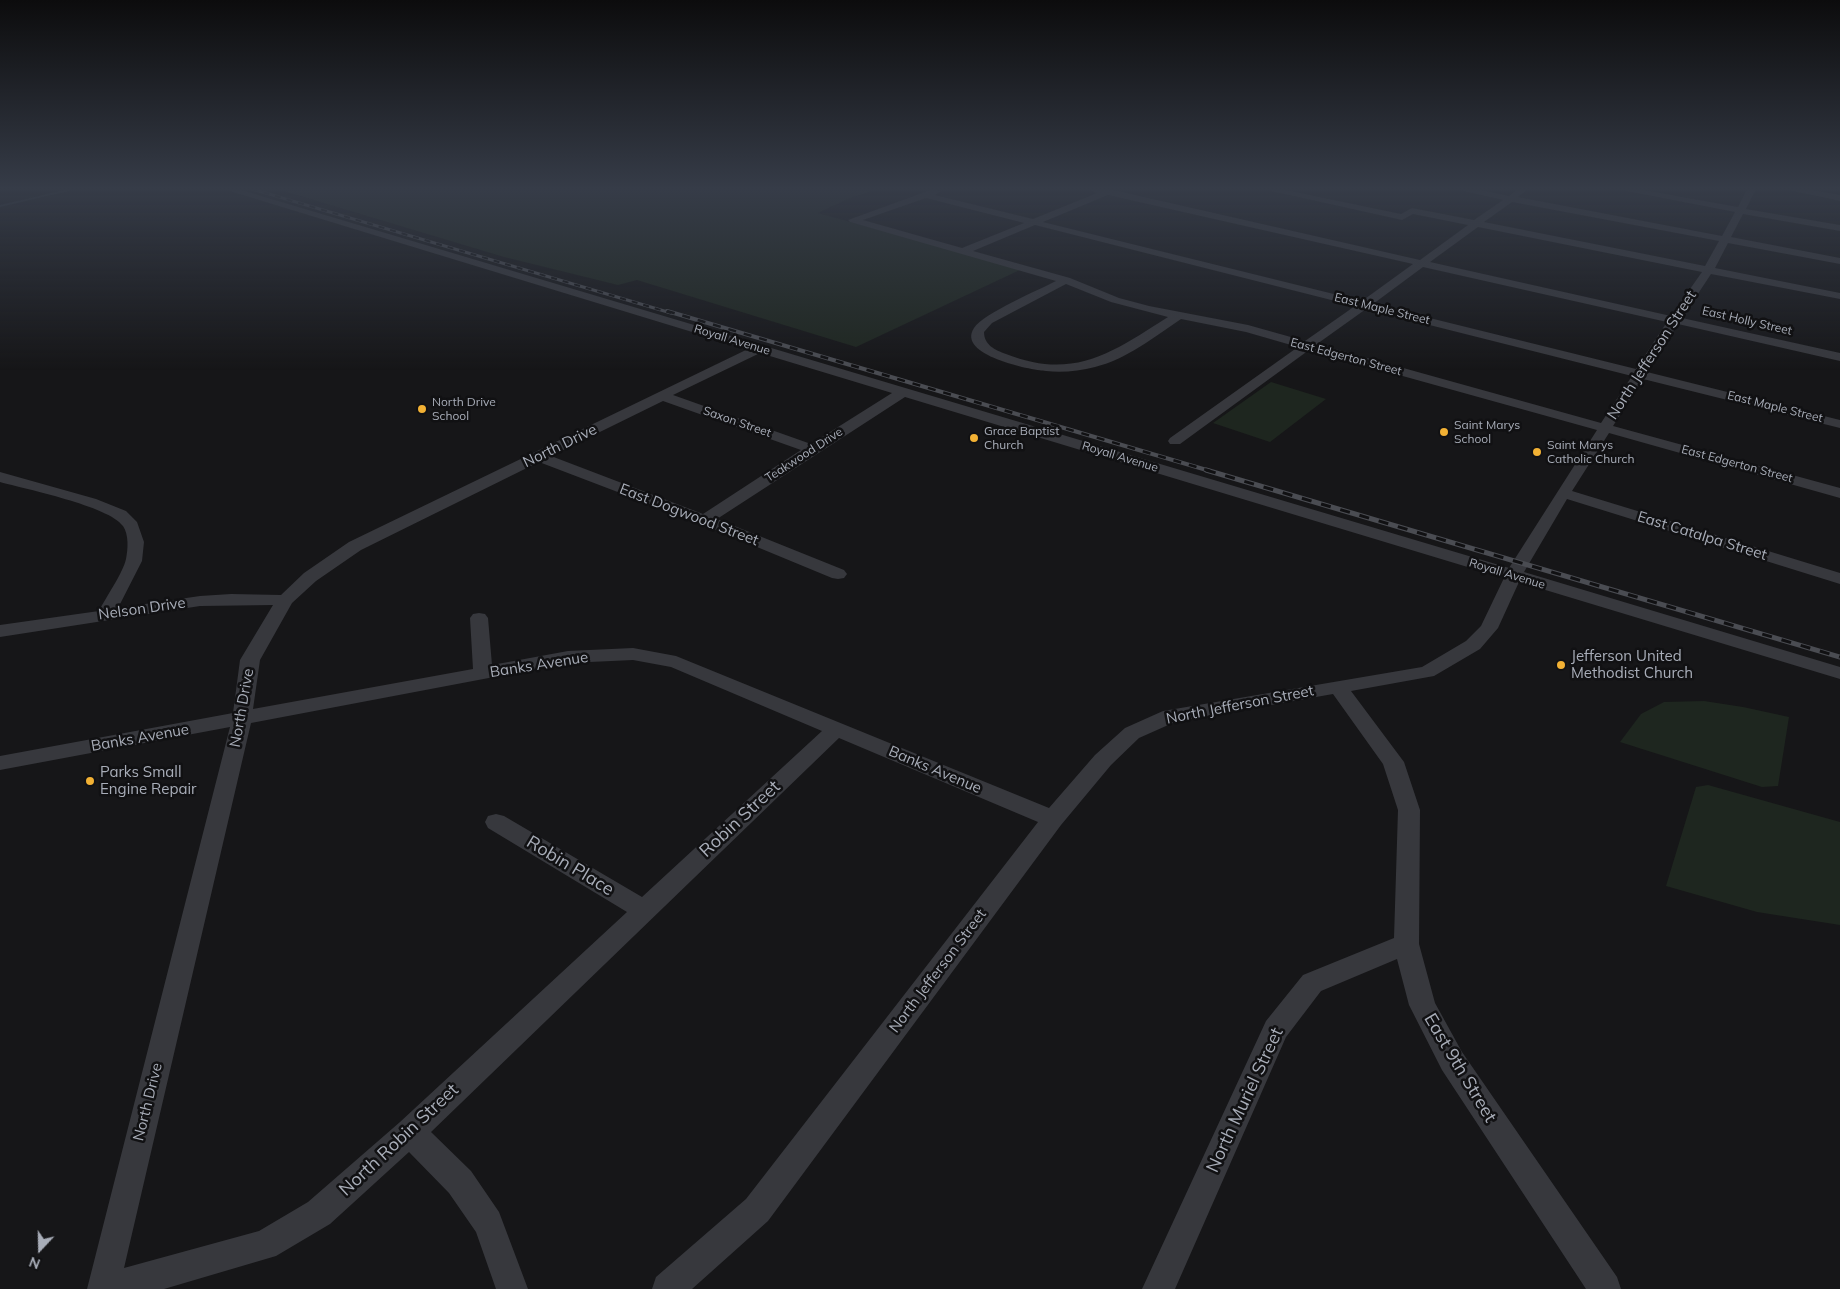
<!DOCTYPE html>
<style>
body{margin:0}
#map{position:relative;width:1840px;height:1289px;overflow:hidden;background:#161618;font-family:Mulish,sans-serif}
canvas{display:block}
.north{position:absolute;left:15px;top:1224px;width:50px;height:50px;-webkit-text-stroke:4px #111113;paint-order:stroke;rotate:201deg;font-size:14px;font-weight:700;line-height:20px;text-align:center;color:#a8adb8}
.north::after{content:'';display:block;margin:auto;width:18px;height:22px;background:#a8adb8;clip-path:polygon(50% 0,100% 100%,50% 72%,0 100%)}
</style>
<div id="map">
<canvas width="1840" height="1289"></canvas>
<div class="north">N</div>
</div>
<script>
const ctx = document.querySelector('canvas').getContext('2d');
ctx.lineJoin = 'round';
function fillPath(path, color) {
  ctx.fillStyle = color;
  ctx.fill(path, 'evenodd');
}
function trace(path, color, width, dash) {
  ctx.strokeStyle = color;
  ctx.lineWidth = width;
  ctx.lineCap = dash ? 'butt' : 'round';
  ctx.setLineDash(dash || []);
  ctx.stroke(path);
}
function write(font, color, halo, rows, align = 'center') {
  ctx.font = font + ' Mulish,sans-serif';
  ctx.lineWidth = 5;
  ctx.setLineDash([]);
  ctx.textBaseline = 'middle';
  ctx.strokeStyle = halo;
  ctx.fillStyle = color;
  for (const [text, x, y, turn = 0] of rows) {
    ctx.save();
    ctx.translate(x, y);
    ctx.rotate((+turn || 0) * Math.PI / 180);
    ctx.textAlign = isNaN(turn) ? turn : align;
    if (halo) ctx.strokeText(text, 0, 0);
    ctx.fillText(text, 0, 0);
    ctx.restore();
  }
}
const green = new Path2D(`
 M277,189h600l-29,10 -30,14 204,56 -166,78 -219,-67 -19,5 -114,-28z
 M1271,382l55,17 -56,43 -57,-19z
 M1704,701l39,6 46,10 -11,69 -16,1 -142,-45 21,-28 23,-12z
 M1708,785l132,37v103l-83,-13 -91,-26 30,-99z`);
const stream = new Path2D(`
 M0,206l73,-17`);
const minor = new Path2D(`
 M223,189h15l1271,379 88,-138 -288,-80 -129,94h-10l-2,-3 2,-3 128,-91 -52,-15 -65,-13c-27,18 -54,40 -86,48 -16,4 -33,6 -49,4 -16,-1 -90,-16 -72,-43 10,-15 65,-38 82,-47l-206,-59 -2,-2 85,-31 8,2 -6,4 98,24 64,-26 -10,-4h22l311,71 48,-35 -55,-11 -11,6 -140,-31h19l120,25 11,-6 62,12 29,-20 -48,-11h21l33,7 9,-7h10l-10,8 204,39 13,-24 -119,-23h22l100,18 9,-18h9l-10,20 94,16v6l-97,-17 -12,23 109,21v6l-112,-21 -13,25 125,25v6l-129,-25 -29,44 158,35v8l-162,-37 -31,48 193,48v8l-197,-49 -30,47 227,62v10l-231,-65 -37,58 268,82v11l-273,-85 -43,73 316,95v12l-321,-97 -21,46 -18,21 -46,27 -83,15 53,71 16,48 -1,134 16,59 27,49 155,225 4,12h-35l-144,-219 -33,-65 -12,-46 -76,32 -35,46 -111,252h-33l124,-268 37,-46 91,-37 4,-128 -15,-46 -50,-70 -158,28 -36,16 -28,27 -50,60 -293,396 -76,68h-40l4,-12 90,-78 292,-377 -199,-84 -408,394 40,39 28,41 29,77h-32l-20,-57 -27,-39 -40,-41 -79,72 -54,32 -112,33h-77l143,-562 -230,43v-14l233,-43 7,-53 33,-55 -73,1 -200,31v-12l99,-14c7,-14 24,-38 27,-52 2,-10 3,-24 -3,-33 -14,-20 -98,-37 -123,-44v-10l96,27 30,12 11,11 7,20 -2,19 -24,47 82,-12 31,-2 50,1 23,-22 45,-31 399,-193zM1108,195l305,69 -51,37 -319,-79zM926,198l98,25 -62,25 -99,-28zM1512,202l207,39 -14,25 -221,-44zM1035,225l320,81 -50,35 -57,-16 -99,-19 -30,-8 -49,-20 -97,-27zM1478,227l224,45 -31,44 -241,-54zM1423,267l244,55 -31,47 -263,-65zM1066,284l45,18 57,15c-55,35 -94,64 -162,37 -11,-4 -22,-9 -22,-22l8,-9zM1366,309l266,67 -31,47 -284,-79zM760,353l132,40 -81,51 -138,-49zM905,397l599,181 -23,48 -15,15 -44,26 -259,44 -38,17 -30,27 -46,53 -373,-152 -43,-8 -65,3 -76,14 -4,-47 -3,-4 -6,-1 -6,1 -3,4 3,51 -220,40 7,-49 32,-57 24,-22 45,-31 178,-88 160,61 133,55 6,1 6,-1 3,-4 -3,-4 -127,-51zM663,401l138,49 -98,64 -152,-58zM633,660l38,7 151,64 -180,166 -138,-81 -8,-2 -8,2 -3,6 3,6 139,84 -227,210 -92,80 -49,29 -135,37 127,-545 317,-60z
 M1784,189h22l34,6v6z`);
const railFar2 = new Path2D(`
 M252,189l419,124`);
const railFar1 = new Path2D(`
 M667,311l543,160`);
const rail = new Path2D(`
 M1206,470l634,187`);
const markers = [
 [422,409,5,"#f2b134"],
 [1444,432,5,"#f2b134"],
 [974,438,5,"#f2b134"],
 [1537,452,5,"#f2b134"],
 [1561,665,5,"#f2b134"],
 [90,781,5,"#f2b134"]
];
const farStreetnames = [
 ["East Maple Street",1382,309,14],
 ["East Holly Street",1747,321,13],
 ["Royall Avenue",732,340,17],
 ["East Edgerton Street",1346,357,15],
 ["East Maple Street",1775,407,14],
 ["Saxon Street",737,422,19],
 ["Teakwood Drive",804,455,-33],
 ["Royall Avenue",1120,457,17],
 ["East Edgerton Street",1737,464,15],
 ["Royall Avenue",1507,574,17]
];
const farPoinames = [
 ["North Drive",432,402],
 ["School",432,416],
 ["Saint Marys",1454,425],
 ["School",1454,439],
 ["Grace Baptist",984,431],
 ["Church",984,445],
 ["Saint Marys",1547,445],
 ["Catholic Church",1547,459]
];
const streetNames = [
 ["North Jefferson Street",1652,355,-57],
 ["North Drive",560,446,-26],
 ["East Dogwood Street",689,515,21],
 ["East Catalpa Street",1702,536,17],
 ["Nelson Drive",142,609,-8],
 ["Banks Avenue",539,665,-9],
 ["North Jefferson Street",1240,705,-11],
 ["North Drive",242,708,-80],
 ["Banks Avenue",140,738,-10],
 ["Banks Avenue",935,770,23],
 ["North Jefferson Street",938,971,-53],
 ["North Drive",148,1102,-76]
];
const poiNames = [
 ["Jefferson United",1571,656],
 ["Methodist Church",1571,673],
 ["Parks Small",100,772],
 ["Engine Repair",100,789]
];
const nearStreetnames = [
 ["Robin Street",740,819,-43],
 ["Robin Place",570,866,31],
 ["East 9th Street",1460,1068,59],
 ["North Muriel Street",1245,1100,-65],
 ["North Robin Street",399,1140,-43]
];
fillPath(green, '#1e261f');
trace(stream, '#2c353c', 2);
fillPath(minor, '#37383d');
trace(railFar2, '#4a4c52', 3);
trace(railFar1, '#4a4c52', 4);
trace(rail, '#4a4c52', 5);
trace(railFar2, '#111113', 2, [6]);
trace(railFar1, '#111113', 2.5, [8]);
trace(rail, '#111113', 3, [10]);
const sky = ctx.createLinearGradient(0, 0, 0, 370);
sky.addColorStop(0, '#0c0c0d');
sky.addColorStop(0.51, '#363c48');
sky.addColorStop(1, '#363c4800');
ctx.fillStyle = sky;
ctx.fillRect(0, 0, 1840, 370);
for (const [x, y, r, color] of markers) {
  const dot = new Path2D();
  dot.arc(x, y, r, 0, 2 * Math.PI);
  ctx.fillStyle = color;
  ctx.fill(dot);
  trace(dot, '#111113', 2);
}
write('12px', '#a8adb8', '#111113', farStreetnames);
write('12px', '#a8adb8', '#111113', farPoinames, 'left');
write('15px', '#a8adb8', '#111113', streetNames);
write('15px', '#a8adb8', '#111113', poiNames, 'left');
write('18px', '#a8adb8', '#111113', nearStreetnames);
</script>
